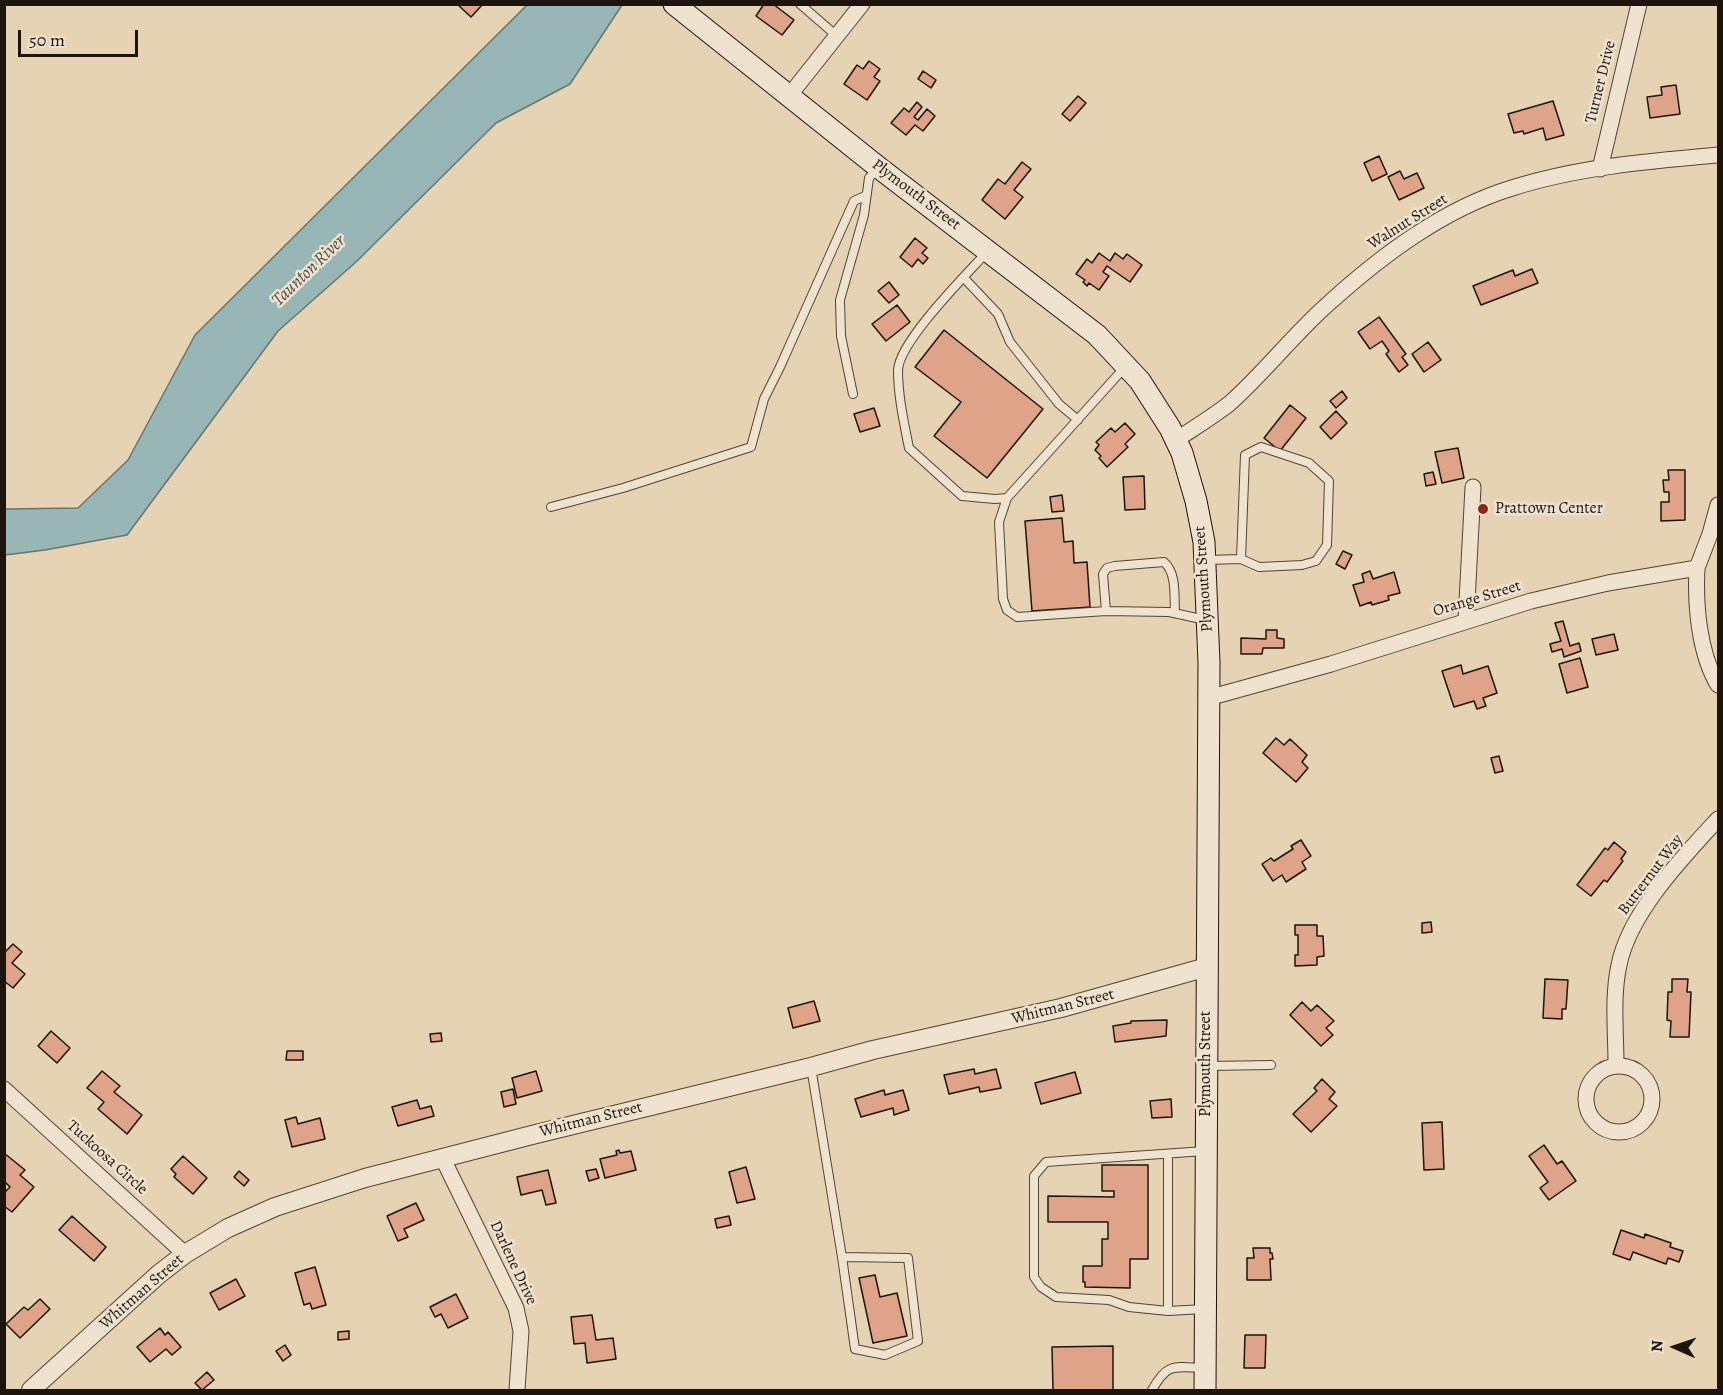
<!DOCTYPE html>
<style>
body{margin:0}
#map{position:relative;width:1723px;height:1395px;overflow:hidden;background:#e6d3b4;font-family:Alegreya,serif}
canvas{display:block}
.frame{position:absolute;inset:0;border:6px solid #1e140e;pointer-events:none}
.north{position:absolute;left:1645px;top:1317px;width:60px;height:60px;-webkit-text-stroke:4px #efe2ce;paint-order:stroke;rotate:273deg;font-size:16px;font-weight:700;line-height:24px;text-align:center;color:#1e140e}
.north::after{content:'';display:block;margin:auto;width:21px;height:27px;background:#1e140e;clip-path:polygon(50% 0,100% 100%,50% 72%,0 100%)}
.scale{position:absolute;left:18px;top:30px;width:120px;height:27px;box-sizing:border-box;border:3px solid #1e140e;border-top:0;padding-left:8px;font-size:18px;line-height:21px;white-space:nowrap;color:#1e140e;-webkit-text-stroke:4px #efe2ce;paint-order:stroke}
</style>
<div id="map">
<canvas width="1723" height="1395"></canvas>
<div class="frame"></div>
<div class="north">N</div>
<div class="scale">50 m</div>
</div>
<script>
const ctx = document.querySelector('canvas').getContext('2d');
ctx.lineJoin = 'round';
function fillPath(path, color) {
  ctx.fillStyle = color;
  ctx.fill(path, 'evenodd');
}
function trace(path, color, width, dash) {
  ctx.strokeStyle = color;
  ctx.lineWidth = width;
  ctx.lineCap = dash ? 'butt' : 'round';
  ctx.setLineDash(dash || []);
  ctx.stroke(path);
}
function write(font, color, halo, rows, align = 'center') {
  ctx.font = font + ' Alegreya,serif';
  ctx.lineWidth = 5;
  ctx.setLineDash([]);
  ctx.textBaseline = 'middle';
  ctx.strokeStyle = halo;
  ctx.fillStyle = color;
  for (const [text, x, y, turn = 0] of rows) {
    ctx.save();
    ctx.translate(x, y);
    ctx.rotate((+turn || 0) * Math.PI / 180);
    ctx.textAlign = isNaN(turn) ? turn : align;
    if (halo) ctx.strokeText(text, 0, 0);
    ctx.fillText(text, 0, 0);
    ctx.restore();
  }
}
const water = new Path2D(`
 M527,5h95l-52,79 -74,39 -140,139 -78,69 -151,204 -82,15 -40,5v-46l73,-1 50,-48 67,-125z`);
const building = new Path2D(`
 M457,4h26l-12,13z
 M764,4h9l21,16 -12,15 -26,-19z
 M869,61l11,8 -6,8 6,4 -13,19 -23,-16 13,-19 6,4z
 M923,71l13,9 -5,8 -13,-9z
 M1676,85l4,29 -30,4 -3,-21 15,-2 -1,-8z
 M1078,96l8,7 -16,18 -8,-7z
 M1553,101l11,34 -18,5 -3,-12 -19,6 -1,-3 -9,2 -6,-19z
 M917,102l5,5 -8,10 4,3 9,-11 8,7 -12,15 -8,-6 -9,10 -15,-12 13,-15 5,4z
 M1379,156l8,18 -15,7 -8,-18z
 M1022,162l9,7 -17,21 9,7 -18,22 -23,-19 16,-21 7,5z
 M1400,171l4,8 13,-6 7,15 -25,12 -11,-23z
 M915,238l12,10 -5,5 6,5 -5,6 -5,-5 -6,8 -12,-10z
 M1099,253l11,8 5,-8 8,6 4,-5 15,11 -12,17 -23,-16 -4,6 6,4 -10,14 -10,-7 -2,3 -4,-4 2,-2 -9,-6 11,-15 5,4z
 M1532,269l6,14 -57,22 -8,-19 40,-16 2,6z
 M889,282l10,13 -10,8 -11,-12z
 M897,305l13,17 -24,19 -14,-17z
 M1379,317l27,37 -4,3 6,8 -9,7 -13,-18 3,-3 -7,-10 -12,8 -12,-17z
 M944,330l99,79 -56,69 -53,-42 27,-34 -46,-35z
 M1428,342l13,18 -17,12 -12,-18z
 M1342,391l5,7 -11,10 -6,-7z
 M1290,405l16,13 -26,33 -16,-13z
 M874,408l6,18 -20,6 -6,-18z
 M1336,411l11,12 -16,16 -11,-12z
 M1125,423l10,11 -10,10 3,3 -21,20 -8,-9 2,-2 -6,-6 4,-5 -3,-3 15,-14 4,4z
 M1458,448l6,30 -22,5 -7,-31z
 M1668,470h17v50l-24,1v-19h8v-10h-5l-1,-12h6z
 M1433,472l3,12 -10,2 -2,-12z
 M1144,476l1,33 -20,1 -2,-33z
 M1062,495l2,16 -12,1 -2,-15z
 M1062,518l2,24 9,-1 1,22 13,-1 3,45 -58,4 -7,-90z
 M1343,551l9,4 -7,14 -9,-5z
 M1370,571l3,8 21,-7 6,21 -12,3 1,4 -17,5 -1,-3 -11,4 -7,-21 11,-3 -2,-8z
 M1563,621l7,25 9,-3 2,8 -17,6 -2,-8 -10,3 -2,-8 11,-3 -6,-18z
 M1266,630h11v8l7,1v9h-21l-1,6h-21v-16l25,1z
 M1614,634l4,16 -22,5 -4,-16z
 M1580,658l8,29 -21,6 -8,-29z
 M1461,665l2,9 25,-8 9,27 -14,5 3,8 -9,3 -3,-8 -20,6 -12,-36z
 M1276,738l8,7 6,-6 17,16 -5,7 6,6 -12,14 -33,-29z
 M1499,756l4,15 -8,2 -4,-15z
 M1301,840l10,16 -9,6 4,7 -20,13 -4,-7 -9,6 -11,-17 9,-6 3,3 19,-12 -2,-3z
 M1614,842l12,10 -5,7 2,2 -16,21 -3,-2 -13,16 -14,-11 28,-37 3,2z
 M1431,922l1,10 -10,1v-10z
 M1295,925h22v11h6l1,20 -7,1v8l-22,1v-11h3v-20h-3z
 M13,944l9,8 -10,11 13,11 -12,14 -9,-7v-28z
 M1545,979l23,1 -2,29h-4v10l-19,-1z
 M1672,979h16l-1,13h4l-2,45h-19l1,-16 -4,-1 1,-28h4z
 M814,1001l6,20 -27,7 -5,-20z
 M1302,1002l9,9 6,-6 17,16 -8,7 7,7 -12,11 -31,-31z
 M1167,1020l-1,16 -51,6 -2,-16 18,-3v-2z
 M51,1031l19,17 -13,15 -19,-17z
 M441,1033l1,8 -11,1 -1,-8z
 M287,1051h16v9h-17z
 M974,1069l1,5 21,-5 5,19 -21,4 -1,-5 -30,7 -5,-19z
 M102,1071l18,15 -6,6 28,23 -15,19 -29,-25 6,-7 -17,-14z
 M536,1071l6,20 -25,7 -5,-20z
 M1075,1072l6,21 -40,11 -6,-21z
 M1322,1079l13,13 -6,7 8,7 -26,26 -18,-18 24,-23 -3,-3z
 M513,1089l3,15 -12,3 -3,-15z
 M884,1090l1,5 18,-5 6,20 -15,5 -1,-7 -32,9 -6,-18z
 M1171,1099l1,18 -20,1 -2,-17z
 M417,1100l3,9 11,-3 3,10 -36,10 -6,-19z
 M296,1117l2,7 22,-6 5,21 -33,8 -7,-27z
 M1442,1122l2,47 -20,1 -2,-47z
 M1544,1145l13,19 5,-3 14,20 -27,19 -9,-12 8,-6 -19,-26z
 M619,1150l1,3 11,-2 5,19 -31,8 -5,-19 17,-4 -1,-4z
 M4,1153l21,17 -5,5 14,12 -22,25 -8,-6v-13l6,-6 -6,-6z
 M183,1156l24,22 -14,16 -19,-17 2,-3 -5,-5z
 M1102,1165h46v94h-18v29l-45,-1v-5h-2v-16h19v-27h6v-17h-60v-26l66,1v-6h-12z
 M746,1167l9,32 -18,4 -8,-31z
 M596,1169l3,9 -10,3 -3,-10z
 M548,1170l8,33 -10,2 -4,-15 -21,5 -4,-18z
 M239,1171l10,9 -5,6 -10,-9z
 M416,1203l8,17 -20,9 4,8 -10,4 -11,-25z
 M72,1216l34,31 -12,14 -35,-31z
 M729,1216l2,9 -14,3 -2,-9z
 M1621,1230l23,8 1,-4 26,9 -1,4 13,4 -4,11 -11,-4 -2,6 -33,-12 -3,8 -17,-6z
 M1253,1248h17v5h2l1,6h-3l1,21h-24v-22h7z
 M315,1267l11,38 -14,4 -2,-6 -6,2 -9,-32z
 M875,1275l5,22 17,-4 10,43 -34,7 -14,-65z
 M236,1279l9,17 -26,14 -9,-17z
 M456,1294l12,24 -20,10 -7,-14 -6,3 -5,-10z
 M40,1299l10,10 -30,29 -14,-14 18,-17 4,3z
 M592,1315l4,25 17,-2 3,21 -29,4 -2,-20 -11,1 -3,-27z
 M160,1328l5,7 3,-3 13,15 -9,8 -6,-6 -16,13 -13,-15z
 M349,1331v8l-11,1v-8z
 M1245,1335h21l-1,33h-21z
 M285,1345l6,10 -8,6 -7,-10z
 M1113,1346v44h3h-63l-1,-43z
 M207,1372l7,8 -12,10 -7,-7z`);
const service = new Path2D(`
 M800,4l38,33
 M986,253c-21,23 -87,89 -88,117 0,26 6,53 11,78l53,48 33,3 12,-1
 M964,278l34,36 12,28 49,62 19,16
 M853,394l-12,-58 -1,-36 24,-85 5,-37 8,-9
 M551,507l72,-19 128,-41 13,-48 16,-32 74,-166 11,-5
 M1206,560l35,-1 4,-104 16,-8 48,16 20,18 -2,64 -11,16 -14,4 -43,2 -18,-8
 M1106,611l-89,6 -10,-7 -4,-11 -4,-77 8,-24 118,-131
 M1175,613c-1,-16 2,-40 -11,-51l-49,4 -8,2 -4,6 3,37 63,1 37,8
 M1208,1066l63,-1
 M811,1067l31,190 13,92 30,6 33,-14 -10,-83 -66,-1
 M1204,1309l-36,2 -39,-4 -20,-7 -53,-3 -15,-10 -7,-10v-101l12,-14 159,-11
 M1168,1311v-157
 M1152,1390c16,-28 22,-23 52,-22`);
const minor = new Path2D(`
 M789,96l73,-92
 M1600,169l39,-165
 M1176,440c18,-12 36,-23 53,-36 35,-31 64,-69 99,-100 53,-48 115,-95 184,-116 66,-21 138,-27 206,-33
 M1697,568c-2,37 2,85 21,117
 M1466,621l7,-134
 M1208,698l123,-34 200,-63 77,-18 89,-15 13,-34 8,-29
 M1616,1065c0,-33 -4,-68 3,-100 10,-52 64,-108 99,-146
 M1586 1099a33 33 0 1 1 66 0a33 33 0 1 1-66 0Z
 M4,1089l181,165
 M443,1159l73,149 5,23 -4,59`);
const tertiary = new Path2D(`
 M31,1390l128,-116 26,-20 43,-26 47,-21 90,-29 167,-43 279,-68 62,-17 188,-42 146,-41`);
const secondary = new Path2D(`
 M674,4l204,163 219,168 43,46 30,47 12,25 14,48 8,41 5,121 -4,727`);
const markers = [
 [1483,509,6,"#8f2418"]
];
const streetNames = [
 ["Turner Drive",1601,82,-76],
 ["Plymouth Street",916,195,37],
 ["Walnut Street",1408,222,-32],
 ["Plymouth Street",1204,579,-94],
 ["Orange Street",1477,599,-17],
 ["Butternut Way",1651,875,-53],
 ["Whitman Street",1063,1007,-14],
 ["Plymouth Street",1206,1064,-90],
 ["Whitman Street",591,1120,-14],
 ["Tuckoosa Circle",107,1158,42],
 ["Darlene Drive",513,1263,65],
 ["Whitman Street",142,1292,-41]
];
const poiNames = [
 ["Prattown Center",1495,509]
];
const waterNames = [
 ["Taunton River",309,271,-44]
];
fillPath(water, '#98b6b5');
trace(water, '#677572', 1.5);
fillPath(building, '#dfa389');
trace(building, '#1e140e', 1.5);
trace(service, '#504438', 10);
trace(minor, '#504438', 17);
trace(tertiary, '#504438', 20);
trace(secondary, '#1e140e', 23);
trace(service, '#efe2ce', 8);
trace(minor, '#efe2ce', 15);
trace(tertiary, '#efe2ce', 18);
trace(secondary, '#efe2ce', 21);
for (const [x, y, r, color] of markers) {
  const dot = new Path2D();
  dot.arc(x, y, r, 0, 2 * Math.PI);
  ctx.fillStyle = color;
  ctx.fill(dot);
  trace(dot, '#efe2ce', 2);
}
write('16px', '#1e140e', '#efe2ce', streetNames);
write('16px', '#1e140e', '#efe2ce', poiNames, 'left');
write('italic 18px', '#494d48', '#efe2ce', waterNames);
</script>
